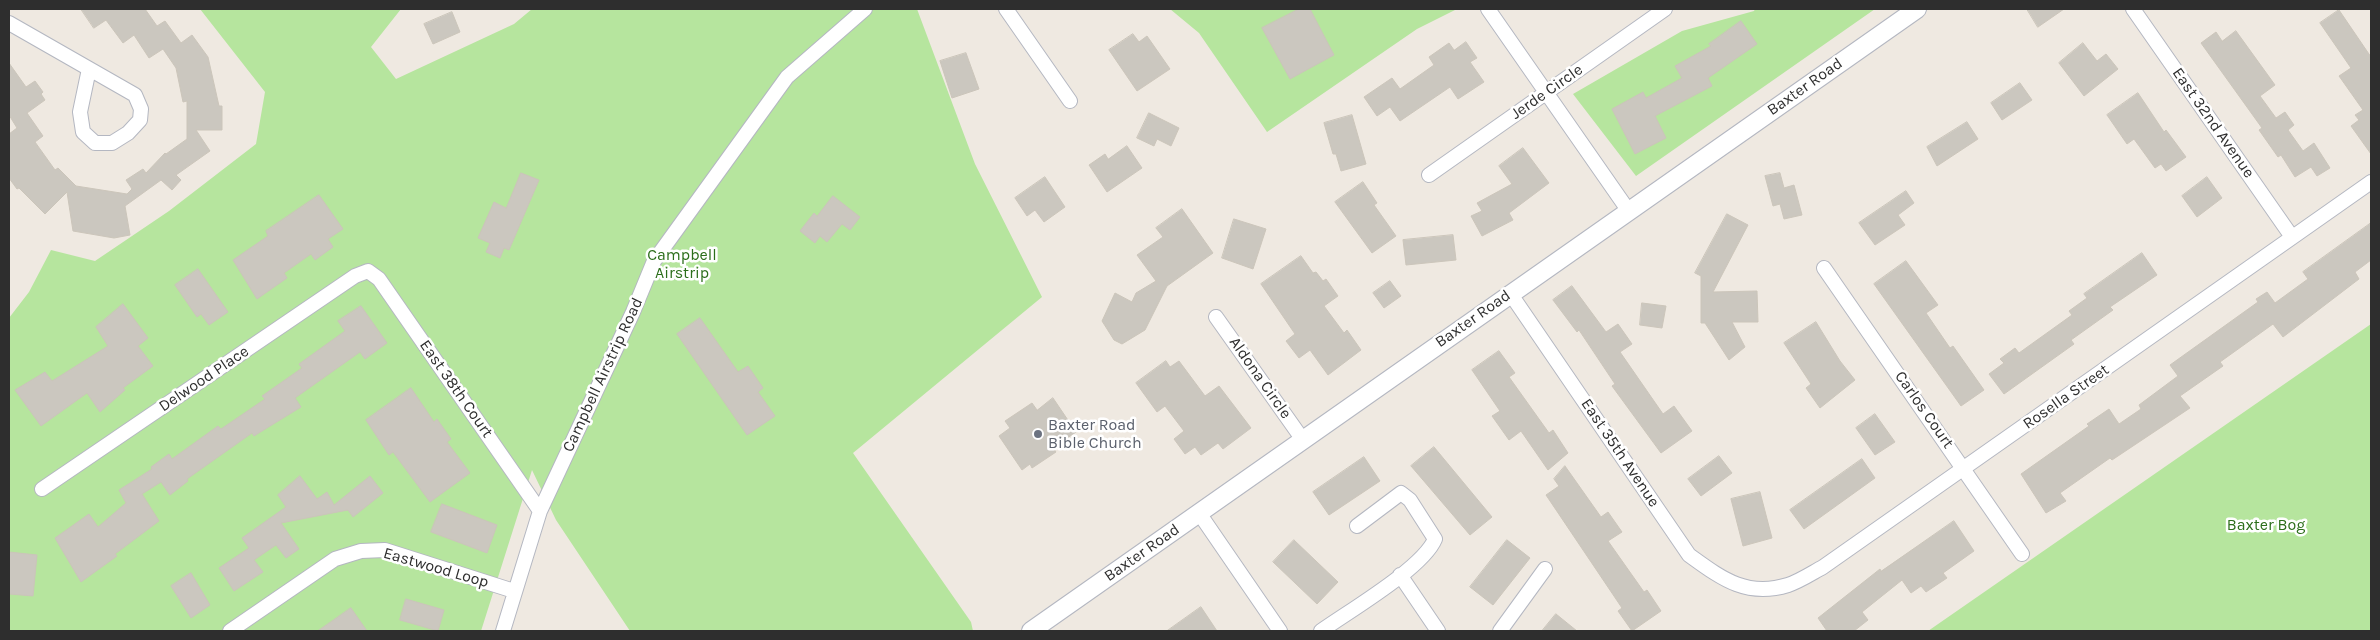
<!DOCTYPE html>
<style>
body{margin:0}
#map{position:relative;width:2380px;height:640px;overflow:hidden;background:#efe9e1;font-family:Karla,sans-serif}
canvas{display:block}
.frame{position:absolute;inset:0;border:10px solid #2e2e2e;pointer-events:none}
</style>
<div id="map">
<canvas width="2380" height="640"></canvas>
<div class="frame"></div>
</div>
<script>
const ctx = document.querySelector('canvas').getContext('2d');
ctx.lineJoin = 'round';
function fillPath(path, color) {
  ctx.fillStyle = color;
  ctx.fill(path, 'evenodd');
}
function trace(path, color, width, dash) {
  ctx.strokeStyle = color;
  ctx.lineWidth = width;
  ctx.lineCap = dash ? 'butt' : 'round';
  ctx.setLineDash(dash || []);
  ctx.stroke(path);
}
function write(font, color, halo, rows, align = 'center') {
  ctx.font = font + ' Karla,sans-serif';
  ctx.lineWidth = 5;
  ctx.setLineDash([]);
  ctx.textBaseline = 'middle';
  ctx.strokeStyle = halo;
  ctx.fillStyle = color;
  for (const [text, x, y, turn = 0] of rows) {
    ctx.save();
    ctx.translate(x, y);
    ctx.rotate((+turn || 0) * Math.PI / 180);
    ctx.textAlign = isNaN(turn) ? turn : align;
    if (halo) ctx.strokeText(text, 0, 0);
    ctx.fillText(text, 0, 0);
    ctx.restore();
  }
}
const green = new Path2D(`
 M200,9h201l-30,38 25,32 118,-55 18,-15h385l58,155 67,133 -189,156 118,169 2,9h-343l-74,-111 -24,-50 -51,161h-472v-313l20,-26 22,-42 44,11 74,-50 87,-67 9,-52z
 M1170,9h287l-40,20 -150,103 -68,-99z
 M1755,9h120l-239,167 -63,-82 109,-63 72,-20z
 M2371,324v307h-443z`);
const building = new Path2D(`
 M81,9h64l12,17 8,-5 16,22 11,-8 16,22 11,49h3v24h-26l14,21 -34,24 5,5 -9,10 -11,-10 -36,26 5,29 -16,3 -41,-7 -6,-39 -22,22 -26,-26 -2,1 -8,-11v-44l8,-6 -8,-13v-52l17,24 9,-6 8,11 -2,2 4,6 -18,13 16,23 -8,6 20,28 3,-2 18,18 51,8 5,-5 -6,-9 17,-11 3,4 19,-20 1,1 21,-15v-38l-4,1 -7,-34 -13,-19 -14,9 -15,-23 -11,8 -17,-23 -12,8z
 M1299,9h11l24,46 -44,24 -28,-51z
 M2027,9h37l-26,18z
 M2339,10l32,47v97l-20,-28 8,-6 -4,-5 8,-5 -24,-34 12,-8 -31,-45z
 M452,12l8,20 -27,12 -9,-20z
 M1741,21l16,23 -49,34 4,8 -57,30 11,22 -31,16 -23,-45 31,-17 3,6 36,-20 -7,-12 36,-20 -2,-2z
 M2236,31l39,54 -15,11 16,22 9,-6 9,13 -6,5 15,21 11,-8 16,25 -13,8 -6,-9 -16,10 -14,-22 -3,2 -19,-27 3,-2 -61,-85 15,-11 6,9z
 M1133,34l6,8 8,-6 23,33 -33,22 -28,-41z
 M1466,42l11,16 -7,4 14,20 -26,17 -8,-12 -50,34 -10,-14 -13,9 -13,-19 28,-19 8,11 34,-24 -5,-8 20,-14 5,7z
 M2083,43l14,18 9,-7 12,15 -34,27 -25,-33z
 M966,53l13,36 -27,9 -12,-37z
 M2020,83l12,17 -30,20 -11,-17z
 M2138,93l26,39 2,-2 20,27 -20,14 -5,-7 -6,4 -21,-29 -7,5 -20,-29z
 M1149,113l30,15 -8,18 -14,-7 -3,7 -17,-8z
 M1352,115l14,49 -25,7 -5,-17h-3l-9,-31z
 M1967,122l11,17 -41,27 -10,-19z
 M1127,146l15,22 -35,24 -18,-27 16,-11 3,5z
 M1523,148l26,35 -40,30 4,7 -31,16 -11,-20 11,-5 -5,-8 35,-19 -13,-18z
 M521,173l18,7 -30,70 -5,-2 -4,10 -14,-6 4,-9 -12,-5 16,-36 12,6z
 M1780,173l4,15 10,-3 8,30 -18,4 -4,-15 -7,2 -8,-30z
 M1045,177l20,30 -21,15 -9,-12 -8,6 -12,-18z
 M2207,177l15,21 -25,19 -15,-21z
 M1363,182l14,21 -3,2 22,31 -24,17 -37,-51z
 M1906,191l8,12 -16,12 7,10 -30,20 -16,-22z
 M319,195l24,34 -15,10 5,8 -18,13 -4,-6 -27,19 3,5 -30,21 -24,-39 35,-24 -2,-5z
 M833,196l27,21 -10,13 -8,-6 -15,18 -7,-6 -5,7 -15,-12 14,-18 3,3z
 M1182,209l31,44 -46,33 -22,44 -23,14 -8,-4 -12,-19 13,-28 17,9 4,-9 20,-12 -19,-26 26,-18 -7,-9z
 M1727,214l21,11 -35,67 44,-1 1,31h-26l13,25 -16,13 -24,-37h-4v-47l-6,-3z
 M1234,219l32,10 -13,40 -31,-11z
 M2371,223v37l-16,12 4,7 -76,58 -10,-13 -53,38 3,4 -43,30 10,12 -78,52 -2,-2 -50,35 6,8 -20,12 -25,-39 68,-48 -2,-2 22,-15 10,15 22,-15 -2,-4 39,-29 -8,-11 88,-63 -2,-3 11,-7 8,11 33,-24 -5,-7z
 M1453,235l3,25 -50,5 -3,-25z
 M2142,253l15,22 -47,32 3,3 -42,30 3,4 -70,50 -15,-20 15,-11 -4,-4 15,-11 4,5 53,-38 -3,-4 18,-13 -3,-4z
 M1301,256l12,17 3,-1 7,9 3,-2 12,17 -14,10 20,27 3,-3 14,20 -33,25 -18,-25 -11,8 -13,-17 9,-7 -34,-50z
 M1906,261l32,44 -12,8 24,35 3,-2 31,44 -23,16 -87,-122z
 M198,269l30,43 -19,13 -8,-11 -4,3 -22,-32z
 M1390,281l11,15 -17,12 -11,-15z
 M1572,286l34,46 12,-8 14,20 -12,8 43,62 11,-8 18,25 -31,22 -49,-67 3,-2 -36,-54 -2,2 -24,-32z
 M1642,303l24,3 -4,22 -22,-3z
 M123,304l25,34 -10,8 15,20 -30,22 2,2 -25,22 -13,-19 -46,33 -26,-36 30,-18 7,9 56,-35 -12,-19z
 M361,306l26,37 -22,16 -5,-7 -65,46 6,9 -47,29 -2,-3 -65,46 1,2 -18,14 -9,-13 -19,12 17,27 -44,33 2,2 -36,26 -26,-44 34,-24 9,13 28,-24 -7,-13 33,-21 -1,-2 18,-13 3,5 46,-33 3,3 44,-30 -3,-3 40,-28 -3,-4 46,-33 -7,-10z
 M700,318l38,54 10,-6 15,22 -5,4 17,24 -28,19 -70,-101z
 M1816,322l24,39 15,19 -35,28 -14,-20 5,-4 -27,-41z
 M1499,351l16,22 -6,4 40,56 4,-3 15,23 -20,17 -27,-39 -12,9 -17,-24 8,-5 -28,-41z
 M1166,361l4,6 9,-6 26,35 14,-10 32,42 -28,21 -5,-6 -17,12 -6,-8 -10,7 -11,-15 10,-8 -19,-25 -8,6 -21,-29z
 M411,388l23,34 3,-3 14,20 -4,3 23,31 -40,29 -37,-50 -4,3 -23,-35z
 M1053,398l23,34 -23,16 3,4 -24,16 -2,-4 -8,6 -23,-34 11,-8 -5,-7 27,-18 5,7z
 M1875,414l20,28 -20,13 -19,-27z
 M1434,447l58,70 -22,18 -59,-69z
 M1719,456l13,17 -31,23 -13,-17z
 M1364,457l16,24 -51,34 -16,-23z
 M1862,459l13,19 -71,51 -14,-19z
 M1565,466l36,51 7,-5 14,20 -14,9 36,51 3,-2 14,21 -29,20 -14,-20 4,-3 -76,-113 13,-9 -5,-7z
 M300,476l17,23 10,-7 7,13 36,-29 13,17 -30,24 -5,-7 -67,13 18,26 -13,9 -10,-13 -22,15 9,12 -29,19 -15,-23 30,-20 -7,-10 44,-31 -8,-12z
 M1760,492l12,46 -29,8 -12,-47z
 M442,504l55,21 -10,28 -56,-21z
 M1954,521l20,30 -31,22 4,5 -21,14 -5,-6 -10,7 -9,-13 -40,32 6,8 -14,11h-27l-9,-13 62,-49 1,2z
 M1294,540l44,42 -21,22 -44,-42z
 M1507,540l23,18 -37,47 -23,-18z
 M9,552l28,3 -4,41 -24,-2z
 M191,573l19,32 -19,13 -20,-32z
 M406,599l38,11 -6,21 -38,-11z
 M1201,607l16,24h-50z
 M351,608l16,23h-49z
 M1556,614l21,17h-35z`);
const minor = new Path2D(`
 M1006,9l64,92
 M1488,9l140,201
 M2133,9l159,228
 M9,23l126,72 6,14 -1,11 -12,13 -16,10h-17l-12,-11 -3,-20 9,-43
 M1429,175l236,-166
 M1824,268l198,286
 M1510,293l179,262c32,23 57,43 99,30 12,-4 24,-12 35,-18l548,-385
 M1216,317l87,123
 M42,489l313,-213 13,-5 11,8 161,232
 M1199,513l81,118
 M1400,575l38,56
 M230,631l105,-72 26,-8 24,-1 129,41
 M503,631l37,-120 93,-199 21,-51 133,-184 78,-68
 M1321,631c28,-20 102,-63 114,-92l-25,-39 -9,-7 -44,33
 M1500,631l45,-62`);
const tertiary = new Path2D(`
 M1031,631l886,-622`);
const markers = [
 [1038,434,5,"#6b7280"]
];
const streetNames = [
 ["Baxter Road",1805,87,-35],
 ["Jerde Circle",1547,92,-35],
 ["East 32nd Avenue",2213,123,55],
 ["Baxter Road",1473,319,-35],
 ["Campbell Airstrip Road",603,375,-65],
 ["Aldona Circle",1260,378,55],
 ["Delwood Place",204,379,-34],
 ["East 38th Court",456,389,55],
 ["Rosella Street",2066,397,-35],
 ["Carlos Court",1924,410,55],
 ["East 35th Avenue",1620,453,56],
 ["Baxter Road",1142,553,-35],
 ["Eastwood Loop",436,568,16]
];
const parkNames = [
 ["Campbell",682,255],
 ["Airstrip",682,273],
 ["Baxter Bog",2266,525]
];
const worshipNames = [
 ["Baxter Road",1048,425],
 ["Bible Church",1048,443]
];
fillPath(green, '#b6e59e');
fillPath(building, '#cbc7bf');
trace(building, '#cbc5ba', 1);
trace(minor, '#b4b7c1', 16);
trace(tertiary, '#b4b7c1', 20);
trace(minor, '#fff', 14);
trace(tertiary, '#fff', 18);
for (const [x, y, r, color] of markers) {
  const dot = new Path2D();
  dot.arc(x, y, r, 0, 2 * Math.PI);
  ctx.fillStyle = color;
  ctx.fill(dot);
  trace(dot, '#fff', 2);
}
write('16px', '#2e2e2e', '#fff', streetNames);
write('16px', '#2c6e1b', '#fff', parkNames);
write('16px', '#5b616d', '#fff', worshipNames, 'left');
</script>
